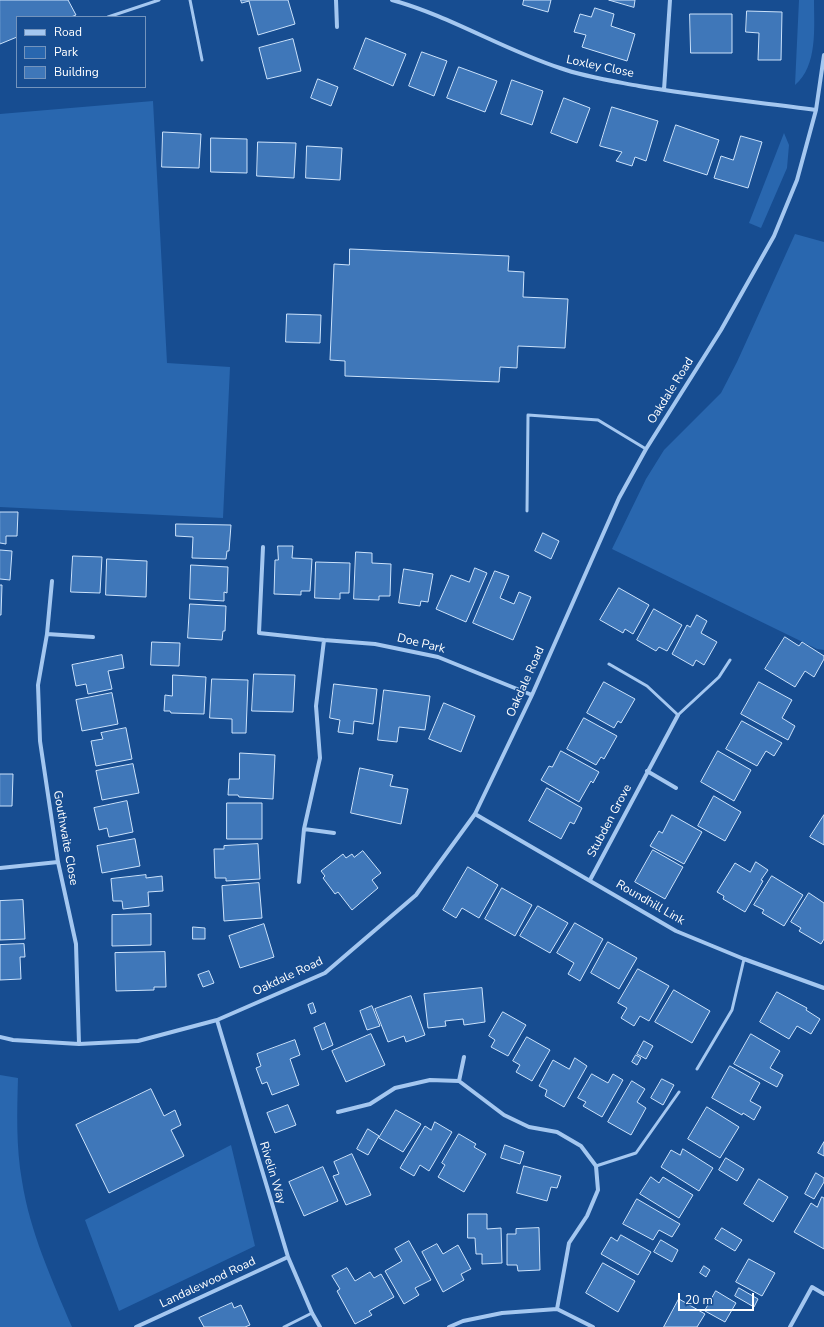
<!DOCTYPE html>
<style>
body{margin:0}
#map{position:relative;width:824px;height:1327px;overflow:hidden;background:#174d91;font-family:"Nunito Sans",sans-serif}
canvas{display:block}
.legend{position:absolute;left:16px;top:16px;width:130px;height:72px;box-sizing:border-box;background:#174d91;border:1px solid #7494bd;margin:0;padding:5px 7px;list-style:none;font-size:12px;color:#fff}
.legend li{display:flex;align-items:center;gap:8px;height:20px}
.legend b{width:20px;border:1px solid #7494bd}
.scale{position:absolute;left:678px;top:1293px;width:76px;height:18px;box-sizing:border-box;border:2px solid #fff;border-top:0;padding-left:5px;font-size:12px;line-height:14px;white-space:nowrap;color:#fff;-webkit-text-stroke:3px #174d91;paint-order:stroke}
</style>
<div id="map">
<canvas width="824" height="1327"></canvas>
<ul class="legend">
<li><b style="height:5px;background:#a4c7f0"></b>Road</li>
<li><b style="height:11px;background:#2967af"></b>Park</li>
<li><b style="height:11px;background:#3f77b9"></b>Building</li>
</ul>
<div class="scale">20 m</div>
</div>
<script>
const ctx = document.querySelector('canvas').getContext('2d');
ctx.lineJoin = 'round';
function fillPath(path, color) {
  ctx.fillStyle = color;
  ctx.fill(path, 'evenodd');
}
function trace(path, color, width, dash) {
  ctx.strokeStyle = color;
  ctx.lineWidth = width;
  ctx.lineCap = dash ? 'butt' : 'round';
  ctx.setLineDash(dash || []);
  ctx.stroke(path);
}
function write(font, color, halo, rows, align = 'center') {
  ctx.font = font + ' "Nunito Sans",sans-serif';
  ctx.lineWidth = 3;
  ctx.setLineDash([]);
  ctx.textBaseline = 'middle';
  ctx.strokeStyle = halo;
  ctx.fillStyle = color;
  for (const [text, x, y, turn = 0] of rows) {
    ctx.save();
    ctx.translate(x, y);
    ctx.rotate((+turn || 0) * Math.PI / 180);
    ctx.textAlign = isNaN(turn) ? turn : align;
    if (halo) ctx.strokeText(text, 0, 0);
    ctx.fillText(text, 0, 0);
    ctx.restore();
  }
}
const green = new Path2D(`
 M799,0h15c0,27 4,66 -19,85z
 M153,101l14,262 63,4 -7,151 -223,-11v-393z
 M784,133l5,12 -2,23 -26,60 -12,-5z
 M795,234l29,8v408l-7,-1 -205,-100 34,-70 18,-29 57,-57 16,-31z
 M0,1075l18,3c-1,34 -2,69 4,103 8,51 30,99 50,146h-72z
 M231,1145l24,101 -136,65 -34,-91z`);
const building = new Path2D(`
 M0,0h68l8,15 -5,2h-54v20l-17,7z
 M241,0h47l7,24 -37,11 -9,-34 -7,2z
 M524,0h27l-3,12 -25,-7z
 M609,0h26l-1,7z
 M595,8l19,6 -3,12 24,8 -8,27 -45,-14 4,-12 -12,-3 6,-18 11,3z
 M747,11l35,1 -1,48h-23l1,-27 -13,-1z
 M690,14h42v39h-41z
 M366,38l40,16 -13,32 -39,-17z
 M293,39l8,32 -34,8 -8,-31z
 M422,52l25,9 -13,35 -25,-10z
 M459,67l38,14 -12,31 -38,-14z
 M318,79l20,8 -7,19 -20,-8z
 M512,80l31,11 -11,34 -31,-11z
 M564,98l26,10 -13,35 -26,-10z
 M612,107l46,14 -12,40 -11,-4 -3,9 -16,-5 6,-9 -22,-6z
 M676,125l43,15 -12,35 -43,-14z
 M163,132l38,2 -2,34 -37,-1z
 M741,136l21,6 -14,46 -34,-10 7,-22 12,4z
 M211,138l36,1v34l-36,-1z
 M258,142l38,1 -2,35 -37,-2z
 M307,146l35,2 -2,32 -34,-2z
 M350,249l159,7 -1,15 16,1 -1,25 45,2 -3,49 -47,-2 -1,22 -17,-1 -1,15 -154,-6v-15l-15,-1 4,-96 15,1z
 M287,314l34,1 -1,28 -34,-1z
 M0,512h18l-1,24h-11v8l-6,-1z
 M176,524l55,1 -2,26h-2l-1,8 -34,-1 1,-21 -17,-1z
 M543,533l16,8 -8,18 -16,-8z
 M278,546h15l-1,12 20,1 -2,32h-9v4l-27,-1 1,-34h3z
 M0,550l12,1 -2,29 -10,-1z
 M356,552l16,1v10l19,1 -1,32h-11v4l-25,-1z
 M73,556l29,1 -2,36 -29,-1z
 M107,559l40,2 -1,36 -40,-2z
 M316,562l34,1 -1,30h-9v6l-25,-1z
 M191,565l37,2 -1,26 -3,-1v9l-34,-2z
 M475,568l12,5 -21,49 -30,-13 15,-34 18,7z
 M404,569l29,5 -5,28 -7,-1 -1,5 -21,-3z
 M495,571l14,5 -9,22 14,6 5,-12 12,5 -18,43 -40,-17z
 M0,585h2l-1,30h-1z
 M619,588l30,17 -16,29 -8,-5 -2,4 -23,-13z
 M190,604l36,2 -1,25h-2l-1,9 -34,-2z
 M654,609l28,16 -15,26 -8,-4 -3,4 -19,-11z
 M697,615l10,6 -6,12 16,9 -13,23 -8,-5 -3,6 -21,-12 15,-29 3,2z
 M785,637l14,9 3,-4 22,14v3l-10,18 -9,-6 -10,16 -30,-18z
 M152,642l28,1 -1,23 -28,-1z
 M122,655l2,13 -16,3 4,18 -24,5 -2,-10 -10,2 -4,-21z
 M254,674l41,1 -2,37 -41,-1z
 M173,675l33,2 -2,37 -33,-1 -1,-2h-6l1,-16 7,1z
 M212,679l36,1 -2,53h-14v-14l-22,-1z
 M604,682l31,17 -14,24 -3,-2 -4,7 -27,-15z
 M759,682l33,18 -10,18 13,8 -7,14 -47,-26z
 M334,684l43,5 -4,35 -19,-3 -1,13 -15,-2 2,-12 -10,-2z
 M384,690l46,6 -5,34 -26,-3 -2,15 -19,-2z
 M112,693l6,31 -36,7 -6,-31z
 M444,703l31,13 -14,36 -32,-13z
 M584,718l33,18 -13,23 -3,-2 -5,8 -29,-16z
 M742,721l40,22 -8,13 -8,-5 -9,15 -31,-17z
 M126,728l6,31 -36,7 -5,-25 12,-2 -2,-6z
 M561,751l38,21 -6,11 -2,-2 -12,21 -38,-22 8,-14 3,1z
 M718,751l33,19 -17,31 -33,-19z
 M240,753l35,2 -2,44 -34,-2 -1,-2h-10l1,-16h10z
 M133,764l6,29 -37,7 -6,-29z
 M360,768l33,7 -3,11 18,3 -7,35 -50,-11z
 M0,774h13l-1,32h-12z
 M547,788l35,20 -8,16 -4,-2 -9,17 -32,-18z
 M714,796l27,16 -16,29 -27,-15z
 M127,801l6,31 -24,5 -2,-9 -8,2 -5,-22z
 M227,803h35v36h-35z
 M672,815l30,17 -18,32 -34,-18 9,-15 3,2z
 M824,815v30l-14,-8z
 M135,839l5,27 -38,7 -5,-27z
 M258,844l2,35 -34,2v-3h-11l-1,-29h10v-3z
 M653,850l30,17 -18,32 -30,-17z
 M363,851l18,22 -9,7 6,8 -26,22 -14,-18 -3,2 -12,-16 2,-2 -4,-5 22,-17 3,4 6,-4 2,3z
 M756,862l12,8 -7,10 2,1 -18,31 -22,-13 1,-3 -7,-4 18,-29 15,9z
 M468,867l30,18 -19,33 -17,-10 -6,10 -13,-8z
 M146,875v3l16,-2 1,15 -15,1 1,14 -26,3 -1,-8h-9l-2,-22z
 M772,876l31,19 -19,31 -22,-13 2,-3 -10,-5z
 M259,883l3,35 -38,3 -2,-35z
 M502,888l30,17 -17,31 -30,-17z
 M809,893l15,10v36l-3,5 -22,-13 2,-3 -10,-6z
 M23,900l2,39 -25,1v-39z
 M538,906l30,17 -18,30 -30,-17z
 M151,914v31l-39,1v-31z
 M575,923l28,16 -23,42 -12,-7 6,-11 -17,-10z
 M264,924l10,33 -34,11 -11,-32z
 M193,927l12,1v11h-12z
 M608,942l29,16 -18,31 -28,-16z
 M24,944l1,13h-5l1,22 -21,1v-35z
 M165,952l1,35h-12v3l-38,1 -1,-38z
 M638,969l31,17 -20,35 -9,-5 -6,10 -13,-8 6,-10 -9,-5z
 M209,971l5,12 -11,4 -5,-12z
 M482,988l3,34 -21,3 -1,-6 -18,2 1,5 -18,2 -4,-34z
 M674,990l36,21 -18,32 -37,-21z
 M777,992l30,16 -1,2 14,9 -9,15 -14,-8 -8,13 -29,-17z
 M411,996l14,39 -19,7 -2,-6 -16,6 -13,-33z
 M313,1003l3,9 -5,2 -3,-9z
 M372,1006l8,20 -13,4 -7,-19z
 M503,1012l23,13 -18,31 -17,-9 4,-7 -6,-4z
 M325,1023l8,22 -11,5 -8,-22z
 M371,1034l14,31 -39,17 -14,-31z
 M751,1034l29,17 -10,17 13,7 -6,12 -43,-23z
 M527,1037l23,13 -18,31 -16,-9 4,-7 -7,-4z
 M295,1040l5,15 -10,4 9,26 -27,10 -5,-13 -5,2 -6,-16 5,-2 -4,-12z
 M644,1041l9,5 -7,13 -9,-5z
 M636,1055l5,3 -4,7 -5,-3z
 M575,1058l12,8 -23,41 -19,-11 2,-6 -8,-4 14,-26 16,9z
 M730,1066l30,17 -10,18 11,6 -7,13 -11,-7 -1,2 -30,-17z
 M592,1074l16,9 5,-9 10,6 -21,37 -19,-11 3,-4 -8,-4z
 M662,1079l12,6 -11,20 -12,-7z
 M632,1081l13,8 -8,13 9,6 -15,27 -23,-13z
 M151,1089l13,27 11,-6 6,15 -10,5 13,26 -75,37 -33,-68z
 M288,1105l8,20 -21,8 -8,-20z
 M707,1107l32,20 -19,31 -32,-19z
 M396,1110l25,14 -18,28 -24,-14z
 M435,1122l17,10 -23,39 -9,-6 -6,11 -14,-8 25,-42 6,4z
 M368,1129l11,7 -11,19 -11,-6z
 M459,1134l17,10 -2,3 12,7 -22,38 -26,-15 7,-12 -3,-2z
 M824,1142v14l-6,-3z
 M505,1145l19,7 -4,12 -19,-6z
 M683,1149l30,19 -14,23 -38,-24 10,-17 9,5z
 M352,1154l19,41 -25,10 -13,-29 6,-2 -5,-12z
 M726,1158l18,11 -7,12 -18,-11z
 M524,1166l37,10 -4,12 -6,-1 -4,14 -30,-8z
 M323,1167l15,34 -34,15 -15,-34z
 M816,1173l8,5v4l-10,17 -9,-5z
 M651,1177l8,6 4,-6 30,18 -14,23 -39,-24z
 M759,1179l29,18 -15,25 -29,-18z
 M822,1197l2,1v51l-30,-17 17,-29 6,4z
 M637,1199l43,25 -8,13 -13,-7 -6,10 -30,-16z
 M468,1214h19v15l14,-1 1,35 -20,1v-10h-6l-1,-16h-7z
 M539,1228l1,42 -22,1 -1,-6h-10v-31h9v-5z
 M722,1228l20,12 -7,11 -20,-12z
 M621,1235l30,17 -13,23 -37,-21 10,-17 6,4z
 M661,1240l17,10 -6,12 -18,-10z
 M409,1241l22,39 -16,8 4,7 -15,9 -19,-33 17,-10 -7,-12z
 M437,1244l6,10 15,-9 13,24 -10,5 3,6 -21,12 -21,-40z
 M749,1259l26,14 -13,23 -26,-14z
 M603,1263l32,18 -17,31 -32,-19z
 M704,1266l6,4 -4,7 -6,-4z
 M347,1268l8,13 15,-9 4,6 7,-4 13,23 -25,14 3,4 -17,9 -18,-33 3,-2 -8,-13z
 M739,1288l19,11 -4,8 -19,-11z
 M716,1291l20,12 -11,19 -20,-11z
 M679,1299l26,15 -8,13h-33z
 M232,1303l2,5 7,-3 9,20 -5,2h-41l-5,-9z`);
const lane = new Path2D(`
 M190,0l12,60
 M108,17l51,-17
 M527,511l1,-96 70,5 48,29
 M609,664l38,22 31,29 41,-38 11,-17
 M697,1069l35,-59 12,-51
 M596,1166l40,-13 43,-61
 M284,1327l28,-14`);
const street = new Path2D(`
 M336,0l1,27
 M392,0c58,16 110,49 168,68 25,9 53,13 79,18 59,10 118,16 177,24
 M664,90l6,-90
 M263,547l-4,86 65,7 51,4 63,13 94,38
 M52,581l-5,53 -9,51 2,56 18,121 18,82 3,100
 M47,634l46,3
 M647,771l29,17
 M475,814l201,117 68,28 80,29
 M304,829l30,4
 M0,868l58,-6
 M590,880l88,-165
 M299,882l5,-53 16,-71 -4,-52 8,-66
 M217,1020l71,237 24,56 8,14
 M0,1037l13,3 66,4 59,-3 79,-21 108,-47 91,-78 59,-81 57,-119 87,-197 27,-49 75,-119 53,-94 23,-56 19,-70 8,-55
 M459,1081l5,-24
 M338,1112l32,-8 25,-16 35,-8 29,1 45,34 25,12 28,5 24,14 15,20 2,24 -11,26 -18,27 -12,66
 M136,1327l152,-70
 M449,1327l14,-6 39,-8 55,-4 36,18
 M790,1327l22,-40 12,7`);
const streetNames = [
 ["Loxley Close",600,67,12],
 ["Oakdale Road",671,391,-58],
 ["Doe Park",421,644,14],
 ["Oakdale Road",526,682,-66],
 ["Stubden Grove",610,821,-62],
 ["Gouthwaite Close",65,838,80],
 ["Roundhill Link",650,903,30],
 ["Oakdale Road",288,977,-25],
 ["Rivelin Way",272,1173,73],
 ["Landalewood Road",208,1283,-25]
];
fillPath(green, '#2967af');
fillPath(building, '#3f77b9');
trace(building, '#cbe2fb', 1);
trace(lane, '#a4c7f0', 3);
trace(street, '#a4c7f0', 4);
write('12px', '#fff', '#174d91', streetNames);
</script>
